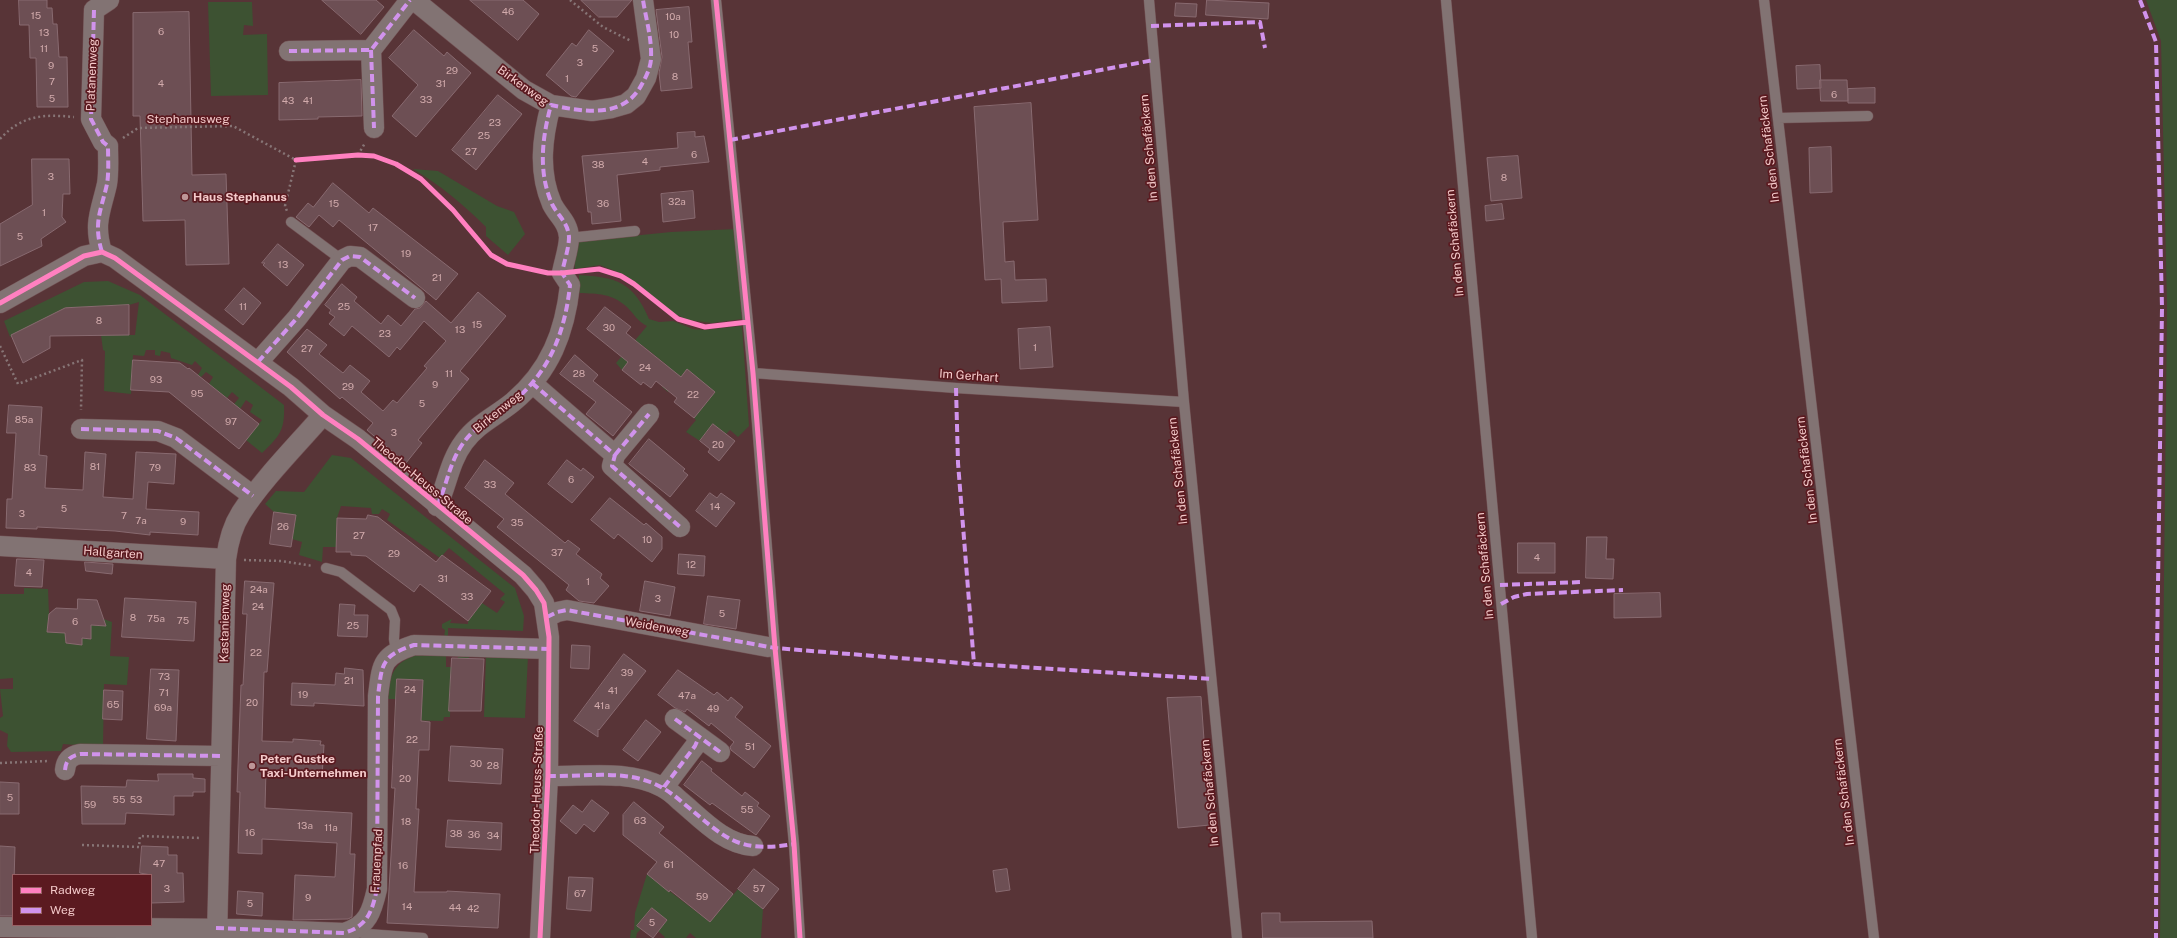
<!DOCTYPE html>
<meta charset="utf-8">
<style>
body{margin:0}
#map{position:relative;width:2177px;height:938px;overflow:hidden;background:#583437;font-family:"Public Sans",sans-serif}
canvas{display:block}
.legend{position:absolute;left:12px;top:874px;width:140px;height:52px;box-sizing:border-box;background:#5b1a20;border:1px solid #986064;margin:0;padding:5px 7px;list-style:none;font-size:12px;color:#f4caca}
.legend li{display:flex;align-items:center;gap:8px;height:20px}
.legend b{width:20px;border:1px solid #986064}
</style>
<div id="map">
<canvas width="2177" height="938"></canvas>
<ul class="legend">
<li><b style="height:5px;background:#ff80c0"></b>Radweg</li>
<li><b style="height:5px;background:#d193ec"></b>Weg</li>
</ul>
</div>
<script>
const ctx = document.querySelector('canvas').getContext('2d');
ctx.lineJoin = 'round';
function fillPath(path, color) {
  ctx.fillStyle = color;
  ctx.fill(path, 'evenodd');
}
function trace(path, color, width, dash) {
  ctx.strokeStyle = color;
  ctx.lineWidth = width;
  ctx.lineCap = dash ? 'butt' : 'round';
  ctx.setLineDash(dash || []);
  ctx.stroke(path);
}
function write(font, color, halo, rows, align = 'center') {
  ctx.font = font + ' "Public Sans",sans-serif';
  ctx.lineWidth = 3.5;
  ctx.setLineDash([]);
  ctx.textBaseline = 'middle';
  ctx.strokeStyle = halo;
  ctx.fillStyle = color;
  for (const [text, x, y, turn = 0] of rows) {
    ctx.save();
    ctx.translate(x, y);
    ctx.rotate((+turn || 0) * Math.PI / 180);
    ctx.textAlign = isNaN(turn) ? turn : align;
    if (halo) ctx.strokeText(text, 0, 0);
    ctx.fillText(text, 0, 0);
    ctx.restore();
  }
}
const green = new Path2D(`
 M2146,0h31v938h-17l7,-632 -6,-265z
 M208,2h44l1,24 -9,-1 -1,10 24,-1 1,61 -57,1z
 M413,169l25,2 59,35 17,6 11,22 -17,21 -22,-19v-9c-22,-22 -46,-42 -73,-58z
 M736,229l6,90 -30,4 -24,-3 -13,-6 -50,-39 -25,-10 -25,4 -3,-27 99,-10z
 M579,275c38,2 55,8 70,44l10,3 14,-1 20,8 11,1 38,-4 7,100 -11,11 -8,-7 -4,4 -13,-10 -13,17 -14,-9 10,-12 -2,-2 21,-26 -9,-7 -2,2 -8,-11 -9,-7 -19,23 -6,-5 5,-5 -7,-5 8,-11 -26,-21 -20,25 -6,-7 31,-37c-9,-4 -13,-12 -20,-19 -16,-14 -28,-13 -48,-14z
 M108,281l32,14 144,110c1,25 -4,31 -22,48l-16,-13 16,-20 -12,-8 3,-7 -7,-5 -6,9 -6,-5 5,-6 -7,-6 -5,6 -18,-14 4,-7 -7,-5 -5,5 -3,-2 4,-7 -7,-7 -3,4 -21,-7 -1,-5 -9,-2 -1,5 -5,-1v-5h-9l-2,6 -11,-1 -2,39 -27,-3 1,-40 -2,-1 -2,-15h34l4,-33 -10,3 -64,3 -55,29 -6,-16 80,-39z
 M332,455l19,3 164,130 9,28 -1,15 -75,-3v12l-4,-1 1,-9 -3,-2v-4l10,-5 -2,4 18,1v-3l14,-18 15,10 8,-11 -5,-3 5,-5 -56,-46 -9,10 -53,-38 3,-6 -8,-5 -3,5h-7l-1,-6 -30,-2 -4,12 -1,29h-13l-1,15 -23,-7 3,-13 -10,-3 4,-23 -22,-4 -9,-8 11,-13 28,1z
 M24,588l24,1 1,25 -2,18 18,1 1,10 16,2v-7l9,1v-14l10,1v-8l11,4 -2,34 19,1 -2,28 -23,-1 -1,63 -40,-3 -2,7 -50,1 -4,-6 1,-12 -8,-4v-12l3,-2 -3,-27h13v-11l-13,1v-85h24z
 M424,653l22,2v12h11l1,-12 11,1 -2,24 -16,-1 -1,38h-6l-1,4 -47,-1 -1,-17 27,1 1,-23 -26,-2 -1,20h-10c4,-27 10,-40 38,-46z
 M486,654l42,2 -3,62 -41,-1z
 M647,874l63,48 28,-33 25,20 -2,29h-65l-6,-5 -4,5h-22l1,-1 -7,-6 9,-11 -15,-12 -15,17 4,4 -4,4 -1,5h-6l1,-8h3l1,-17z`);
const building = new Path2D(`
 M19,0h28v8h5l1,16h4l2,33h8l1,50h-31l-1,-49h-6l-1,-33h-9z
 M322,0h54l8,7 -23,27z
 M470,0h53l16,14 -21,26z
 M581,0h51l-15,17h-18z
 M1207,0l62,3 -1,16 -62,-4z
 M1176,3l21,1 -1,13 -21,-1z
 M689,7l3,35h-4l4,46 -31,3 -2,-18 3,-16 -6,-47z
 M189,12l3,163 34,-1 3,90 -43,1 -1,-45 -42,1 -3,-105h-7v-103z
 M414,30l30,26 3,-4 24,21 -55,64 -24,-21 26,-31 -29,-27z
 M589,30l25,21 -38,46 -5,-1 -25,-21 26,-32 4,3z
 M1820,65l1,23 -24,1 -1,-23z
 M361,80l1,36 -44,1v2l-39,1v-37z
 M1820,80h27l1,21h-27z
 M1875,88v15h-27v-14z
 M498,95l24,19 -46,56 -24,-20z
 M1031,103l7,117 -35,2 2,40 9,-1 1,19 31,-1 1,22 -45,2 -1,-24 -16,1 -11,-173z
 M695,132v5l9,-1 5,26 -49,5v3l-43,5 4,46 -29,3 -1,-12h-3l-6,-56 96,-8 -1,-15z
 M1831,147l1,45 -22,1 -1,-45z
 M1518,156l4,42 -31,3 -4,-43z
 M32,159h37l1,35h-7l-1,23 4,5 -25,17 1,7 -42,20v-42l32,-19z
 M333,183l36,30 4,-5 85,66 -22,26 -97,-80 -6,7 -14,-12 -10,12 -13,-10 12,-14 5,4z
 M693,191l2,27 -32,4 -2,-28z
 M1502,204l2,15 -18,2 -1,-15z
 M278,244l26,21 -17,21 -24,-21 2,-2h-3z
 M342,284l15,13 -3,4 27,23 7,-9 13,11 14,-17 5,-1 6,-7 25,22 27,-31 28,24 -46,55 9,8 -51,61 4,3 -16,20 -39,-33 6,-7 -31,-26 -2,2 -53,-47 20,-23 20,16 -8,9 24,19 7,-8 20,16 -9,11 22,19 10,-11 4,3 30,-35 -3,-2 22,-25 -22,-20 -24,29 -3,-3 -8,10 -37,-31 -8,10 -15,-12 6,-7 -6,-4 2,-3 -6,-5z
 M244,288l17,15 -18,22 -18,-15z
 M129,305v30l-79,1v12l-27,15 -12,-28 54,-27z
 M605,307l26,20 -5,6 55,44 6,-8 28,23 -21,26 -20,-16 3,-4 -21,-17 -5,7 -8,-6 -2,3 -19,-15 6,-8 -41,-33z
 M1050,327l3,40 -33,2 -2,-40z
 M575,355l23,20 -5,6 39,31 -19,24 -27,-22 10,-12 -36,-28z
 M133,360l47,3 8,6 1,-1 70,56 -20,25 -70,-57 -38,-2z
 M9,405l33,2 -3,48 8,1 -2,32 38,2 2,-38 21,2 -3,43 30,2 3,-47 40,2 -2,30 -26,-2 -2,27 53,3 -1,23 -48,-3v3l-35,-4 -78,-4v2l-31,-1 1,-29h5l4,-66h-9z
 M713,424l22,17 -16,20 -11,-9 2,-3 -10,-8z
 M649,439l36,30 -2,2 5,4 -18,22 -41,-33z
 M485,460l29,23 -9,11 60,49 3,-3 12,9 -4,5 26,20 -2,4 9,8 -15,17 -15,-2 -13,-11 3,-5 -72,-58 7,-8 -39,-31z
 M567,460l14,11 2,-3 11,9 -22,26 -24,-19z
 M710,493l7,5 4,-5 14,10 -19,24 -20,-16z
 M610,498l34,27 2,-2 16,14v12l-10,13 -34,-28 -4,5 -23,-19z
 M274,512l22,3 -5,32 -21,-3z
 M368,515l10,2 58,45 6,-7 49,36 -23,30 -48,-37 -6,8 -48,-36 -15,-1v-3h-15l1,-34 29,1z
 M1587,537h20l-1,22h8l-1,20 -27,-1z
 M1518,543h37v30h-37z
 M679,554l26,2 -1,20 -26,-2z
 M17,559l27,1 -2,27 -27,-1z
 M85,562l28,2 -1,10 -26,-3z
 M245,581l29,2 -7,89h-3l-2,69 31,1v-3l28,2 -1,4h4l-2,32h-17v-4l-39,-3 -1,38 87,5 -2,41h5l-3,63 -4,2 -55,1 2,-45 40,2 2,-34 -75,-4v15l-24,-1 2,-61h-3l4,-107h2l4,-71h-4z
 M645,581l30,6 -5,29 -30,-5z
 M1660,593l1,24 -47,1v-24z
 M708,596l32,4 -4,29 -32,-5z
 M125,598l71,4 -2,39 -72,-4z
 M78,599l19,1 9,26 -15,-1v14l-9,-1v7l-16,-2 -1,-10 -18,-1 2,-18 7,-6 21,1z
 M340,604l15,1 -1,10h14l-1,22 -29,-1z
 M572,645l18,1 -1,23 -18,-1z
 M624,654l22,17 -47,59 -1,-1v8l-24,-16z
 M452,658l32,1 -3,52h-32z
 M345,668l18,2 1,36 -50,-3v3l-23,-1 1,-22 43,2 1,-12 8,1z
 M151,669l28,1 -3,71 -29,-2z
 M678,670l36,25 3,-3 11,9 3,-4 12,10 -8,10 36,29 -17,22 -23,-18 -1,-3 4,-5 -23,-19 -2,3 -22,-17 -2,3 -10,-4 -17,-13z
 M397,679l26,1 -2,41 9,1 -1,28h-10l-3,59h3l-5,83h33v-1l53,3 -2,34 -111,-5 8,-135h-3z
 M104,690l19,1 -1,29 -19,-1z
 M1201,697l9,128 -32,3 -11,-130z
 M646,720l15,12 -23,29 -15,-11z
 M451,746l52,3 -2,35 -52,-3z
 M702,761l10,8 -1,2 31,25 3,-4 14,11 -2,3 13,10 -14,19 -44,-32 -2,2 -26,-20z
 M158,774h35v4l12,1v13h-12v4h-19v19l-48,-2 -1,11h-43l-1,-38 45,1 1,-7 31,1z
 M0,782l19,1v31h-19z
 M592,800l17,13 -15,19 -10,-8 -8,10 -16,-13 13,-16 9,7z
 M634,802l30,25 -5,6 74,61 -23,28 -40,-32 -1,2 -22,-18 10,-12 -34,-27v-20z
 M448,820l54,3 -1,27 -55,-3z
 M0,846l15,1 -2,69h-13z
 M142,846l26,1v8h9v18h6l1,29 -33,1v-28l-11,-2z
 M754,869l25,20 -16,20 -25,-20z
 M1007,869l3,21 -14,2 -3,-21z
 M569,877l24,1 -2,33 -24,-2z
 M238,891l25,2 -1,23 -25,-2z
 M652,908l15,12 -14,18 -16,-12z
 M1262,913h18v9l92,-1 1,17h-110z`);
const path = new Path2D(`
 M570,0l33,27 28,14
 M123,138l15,-10 95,-2 63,34 -11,46 2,5
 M0,139c22,-24 43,-25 74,-22
 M358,155l7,-12
 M0,346l18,38 64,-24 -1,50
 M244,560l37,1 32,5
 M0,763l49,-2
 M82,845l57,2 1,-11 61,2`);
const service = new Path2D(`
 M716,0l37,373 22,275 19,196 6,94
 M1149,0l35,402 53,536
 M1446,0l86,938
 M1764,0l110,938
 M1778,118l90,-2
 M291,222l51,38
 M569,238l66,-7
 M753,373l203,15 228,14
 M326,568l15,4 50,38 4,10 -1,19 2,12
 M353,931l14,3 56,4`);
const minor = new Path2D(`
 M414,0l110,90 27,15 41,6 20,-3 14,-4 10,-8 10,-18 5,-19 -8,-59
 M94,10l-3,109 12,23 5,4c0,12 1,26 -1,38 -6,27 -14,39 -5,68
 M94,10l15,-10
 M371,50l3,78
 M289,51l82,-1 39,-50
 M0,303l84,-47 18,-4 13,6 176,129 32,28 35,24 165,136 13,15 8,13 5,34 -1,139 -8,162
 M258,362l39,-44 45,-58 8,-4 10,1 55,41
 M532,383l83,72 -3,11 68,61
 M81,429l77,2 18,7 77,58
 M615,455l34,-41
 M437,506c10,-20 12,-44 27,-64 13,-18 32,-26 49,-40 37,-31 52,-70 57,-117l-8,-12c2,-11 7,-25 7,-36 -1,-15 -11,-21 -17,-33 -14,-32 -10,-66 -1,-99
 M0,546l226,13
 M547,617l10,-5 10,-2 201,37
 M675,719l45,33
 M65,770c1,-10 5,-14 15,-16l141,2
 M548,776c37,1 79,-7 114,11 6,3 12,8 17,13 22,18 44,44 74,46
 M664,787l31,-41 4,-9
 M0,927l240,2 104,4c24,-7 28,-22 33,-44l1,-193c4,-32 3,-40 36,-51l135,4
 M217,938l9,-379c2,-15 6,-32 15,-46 21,-33 56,-68 82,-98`);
const quiet = new Path2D(`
 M2140,0l16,42 6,266 -5,346 -1,284
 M94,10l-3,109 12,23 5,4c0,12 1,26 -1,38 -6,27 -14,39 -5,68
 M1151,26l109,-4 5,26
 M371,50l3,78
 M289,51l82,-1 39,-50
 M730,140l424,-80
 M258,362l39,-44 45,-58 8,-4 10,1 55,41
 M532,383l83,72 -3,11 68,61
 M956,388l2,75 16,201
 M81,429l77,2 18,7 77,58
 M615,455l34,-41
 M437,506c10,-20 12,-44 27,-64 13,-18 32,-26 49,-40 37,-31 52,-70 57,-117l-8,-12c2,-11 7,-25 7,-36 -1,-15 -11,-21 -17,-33 -14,-32 -10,-66 -1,-99 33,7 73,14 91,-21 4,-7 9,-17 9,-26 1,-19 -5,-39 -8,-58
 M1500,585l83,-3
 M1501,604l13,-7 13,-3 96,-4
 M547,617l10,-5 10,-2 208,38 199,16 238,15
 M675,719l45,33
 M65,770c1,-10 5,-14 15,-16l141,2
 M548,776c33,1 71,-6 102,6 13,5 23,12 33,21 42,34 53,51 111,41
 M664,787l31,-41 4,-9
 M216,928l128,5c24,-7 28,-22 33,-44l1,-193c4,-32 3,-40 36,-51l135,4`);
const cycleway = new Path2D(`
 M716,0l37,373 22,275 19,196 6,94
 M296,160l62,-5 16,1 22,8 25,15 32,31 38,45 16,9 41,9h14l37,-4 22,7 13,8 44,35 27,8 43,-5
 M0,303l84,-47 18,-4 13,6 176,129 32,28 35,24 165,136 13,15 8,13 5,34 -1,139 -8,162`);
const markers = [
 [185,197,4,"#bd9697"],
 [252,766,4,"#bd9697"]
];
const numberNames = [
 ["46",508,12],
 ["15",36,16],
 ["10a",673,17],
 ["6",161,32],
 ["13",44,33],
 ["10",674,35],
 ["11",44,49],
 ["5",595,49],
 ["3",580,63],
 ["9",51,66],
 ["29",452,71],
 ["8",675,77],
 ["1",567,79],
 ["7",52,82],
 ["4",161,84],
 ["31",441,84],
 ["6",1834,95],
 ["5",52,99],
 ["33",426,100],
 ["43",288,101],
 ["41",308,101],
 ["23",495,123],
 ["25",484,136],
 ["27",471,152],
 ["6",694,155],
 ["4",645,162],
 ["38",598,165],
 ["3",51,177],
 ["8",1504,178],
 ["32a",677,202],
 ["15",334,204],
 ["36",603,204],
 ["1",44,213],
 ["17",373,228],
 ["5",20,237],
 ["19",406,254],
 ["13",283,265],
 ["21",437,278],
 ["11",243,307],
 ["25",344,307],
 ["8",99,321],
 ["15",477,325],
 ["30",609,328],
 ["13",460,330],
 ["23",385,334],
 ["1",1035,348],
 ["27",307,349],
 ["24",645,368],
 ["11",449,374],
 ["28",579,374],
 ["93",156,380],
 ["9",435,385],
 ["29",348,387],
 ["95",197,394],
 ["22",693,395],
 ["5",422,404],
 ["85a",24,420],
 ["97",231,422],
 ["3",394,433],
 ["20",718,445],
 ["81",95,467],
 ["83",30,468],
 ["79",155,468],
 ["6",571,480],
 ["33",490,485],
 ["14",715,507],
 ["5",64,509],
 ["3",22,514],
 ["7",124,516],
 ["7a",141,521],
 ["9",183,522],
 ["35",517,523],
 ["26",283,527],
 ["27",359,536],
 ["10",647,540],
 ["37",557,553],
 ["29",394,554],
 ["4",1537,558],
 ["12",691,565],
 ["4",29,573],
 ["31",443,579],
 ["1",588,582],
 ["24a",259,590],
 ["33",467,597],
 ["3",658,599],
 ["24",258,607],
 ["5",722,614],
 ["8",133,618],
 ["75a",156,619],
 ["75",183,621],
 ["6",75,622],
 ["25",353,626],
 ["22",256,653],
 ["39",627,673],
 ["73",164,677],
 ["21",349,681],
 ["24",410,690],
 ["41",613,691],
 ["71",164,693],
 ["19",303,695],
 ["47a",687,696],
 ["20",252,703],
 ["65",113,705],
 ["41a",602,706],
 ["69a",163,708],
 ["49",713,709],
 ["22",412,740],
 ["51",750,747],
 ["30",476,764],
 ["28",493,766],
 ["20",405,779],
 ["5",10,798],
 ["55",119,800],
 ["53",136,800],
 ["59",90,805],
 ["55",747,810],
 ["63",640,821],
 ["18",406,822],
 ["13a",305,826],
 ["11a",331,828],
 ["16",250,833],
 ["38",456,834],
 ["36",474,835],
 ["34",493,836],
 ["47",159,864],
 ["61",669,865],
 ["16",403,866],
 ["3",167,889],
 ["57",759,889],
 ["67",580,894],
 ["59",702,897],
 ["9",308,898],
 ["5",250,904],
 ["14",407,907],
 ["44",455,908],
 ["42",473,909],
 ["5",652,923]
];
const streetNames = [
 ["Platanenweg",92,75,-88],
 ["Birkenweg",523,86,36],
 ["Stephanusweg",188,119],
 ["In den Schafäckern",1149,148,-95],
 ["In den Schafäckern",1769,149,-97],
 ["In den Schafäckern",1455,243,-95],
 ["Im Gerhart",969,376,4],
 ["Birkenweg",498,412,-39],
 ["In den Schafäckern",1807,470,-97],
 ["In den Schafäckern",1178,471,-96],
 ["Theodor-Heuss-Straße",422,481,40],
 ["Hallgarten",113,553,4],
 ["In den Schafäckern",1485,566,-95],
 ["Kastanienweg",225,623,-89],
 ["Weidenweg",657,627,10],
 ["Theodor-Heuss-Straße",537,790,-88],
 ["In den Schafäckern",1844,792,-97],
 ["In den Schafäckern",1210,793,-95],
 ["Frauenpfad",377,861,-87]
];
const poiNames = [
 ["Haus Stephanus",193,197],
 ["Peter Gustke",260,759],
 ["Taxi-Unternehmen",260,773]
];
fillPath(green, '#3d5232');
fillPath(building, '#6d4f54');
trace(building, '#886a70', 1);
trace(service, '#725154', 11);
trace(minor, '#725154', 21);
trace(path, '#877576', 2.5, [2, 3]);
trace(service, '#827373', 10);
trace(minor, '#827373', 20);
trace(quiet, '#d193ec', 4, [8, 4]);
trace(cycleway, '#ff80c0', 5);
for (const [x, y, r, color] of markers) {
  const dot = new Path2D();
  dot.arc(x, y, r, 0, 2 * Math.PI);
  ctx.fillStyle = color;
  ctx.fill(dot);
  trace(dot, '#5b1a20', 1.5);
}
write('10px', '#d2abac', null, numberNames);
write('12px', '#f4caca', '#5b1a20', streetNames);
write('bold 12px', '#f4caca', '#5b1a20', poiNames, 'left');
</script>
